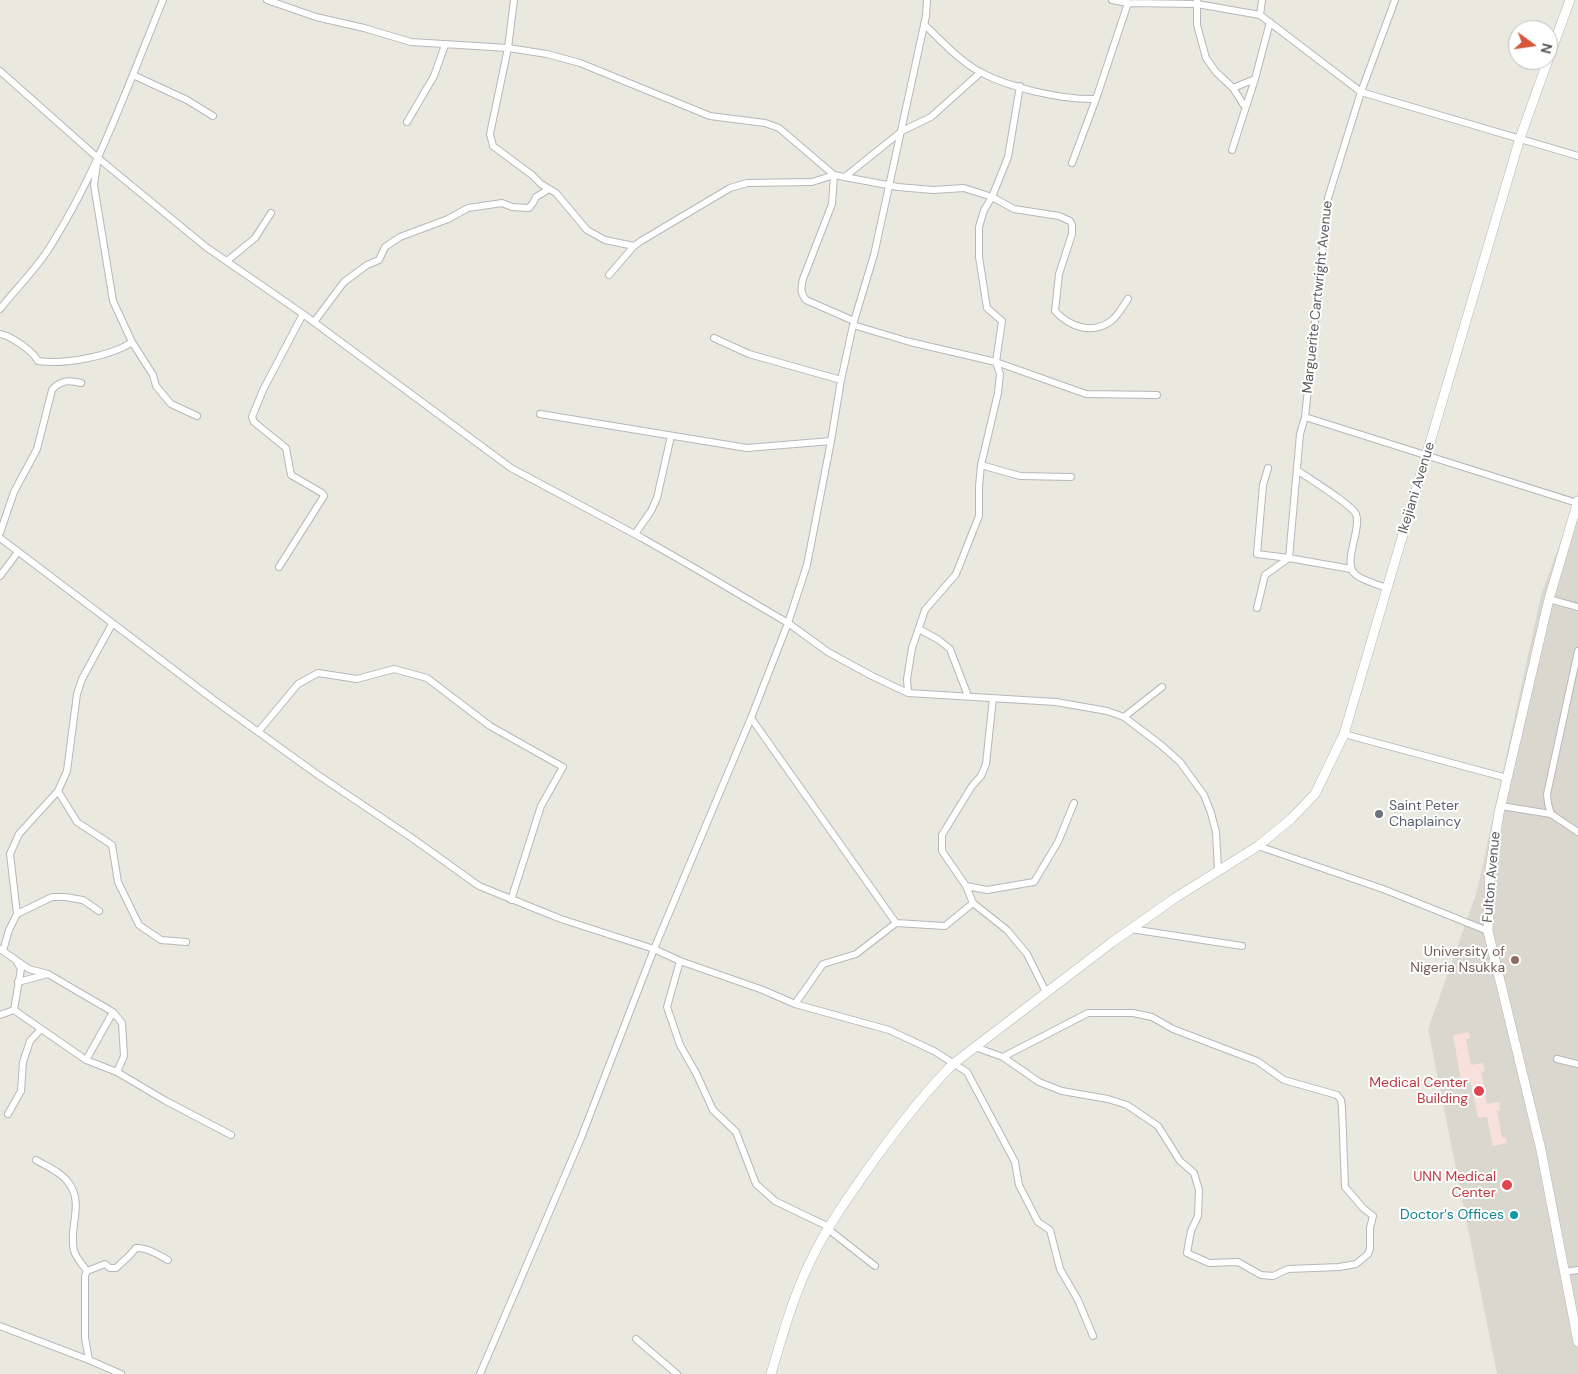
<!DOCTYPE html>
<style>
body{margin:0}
#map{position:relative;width:1578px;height:1374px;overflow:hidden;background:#eae9e0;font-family:"DM Sans",sans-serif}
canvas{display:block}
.north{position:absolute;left:1508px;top:20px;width:50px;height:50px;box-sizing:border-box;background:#fff;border:1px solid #bdbdbf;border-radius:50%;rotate:104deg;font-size:14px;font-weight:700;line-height:20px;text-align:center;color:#595b60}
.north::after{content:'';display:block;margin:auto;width:18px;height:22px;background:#d85639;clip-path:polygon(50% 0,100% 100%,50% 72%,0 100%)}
</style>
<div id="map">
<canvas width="1578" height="1374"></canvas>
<div class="north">N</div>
</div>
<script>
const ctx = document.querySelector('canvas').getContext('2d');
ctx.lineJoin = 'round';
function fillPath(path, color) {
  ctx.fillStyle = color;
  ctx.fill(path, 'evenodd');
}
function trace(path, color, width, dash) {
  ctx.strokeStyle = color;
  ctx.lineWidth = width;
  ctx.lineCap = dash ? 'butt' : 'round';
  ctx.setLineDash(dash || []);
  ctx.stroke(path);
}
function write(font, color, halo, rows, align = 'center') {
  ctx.font = font + ' "DM Sans",sans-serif';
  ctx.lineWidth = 4;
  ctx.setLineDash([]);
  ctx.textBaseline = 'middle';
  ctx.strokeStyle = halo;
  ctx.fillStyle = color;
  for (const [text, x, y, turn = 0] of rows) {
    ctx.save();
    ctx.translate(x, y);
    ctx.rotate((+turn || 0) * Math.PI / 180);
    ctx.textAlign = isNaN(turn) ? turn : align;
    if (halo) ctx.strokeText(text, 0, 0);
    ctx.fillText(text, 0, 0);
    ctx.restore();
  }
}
const education = new Path2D(`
 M1578,494v880h-81l-69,-345 49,-138 64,-296z`);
const medical = new Path2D(`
 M1469,1032l1,6 -4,1 5,26 12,-2 2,8 -4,1 6,32 12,-2 1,8 -3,1 5,27h4l1,5 -14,3 -6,-29 -9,1 -8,-40 -9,2 -8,-45z`);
const street = new Path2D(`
 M267,0l49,17 48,11 47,14 97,6 39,6 33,9 130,53 55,7 14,5 55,47
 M514,0l-6,48 -18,86 3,12 39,29 9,9 15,9 31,37 18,10 29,6
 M1112,0l16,3 69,1 63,11 101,77 217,64
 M1197,1v24l9,33 10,14 17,16 12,19
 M1260,15l2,-15
 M924,24c17,17 35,36 56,48 30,16 82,28 116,27
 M0,71l98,87 108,89 97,67 208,154 131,70 56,32 90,53 40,29 44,24 36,17 148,9 51,9 17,6 37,28 19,17 24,33 7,18 5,19 2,38
 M133,75l54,25 26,16
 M1233,88l22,-9
 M407,122l27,-46 11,-31
 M1232,150l23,-71 15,-57
 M1072,163l24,-64 32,-96
 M97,164l-3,21 19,116 19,41 21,33 3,11 15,18 26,12
 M834,175l-2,29 -29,75c-2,9 -3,14 3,21l48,21
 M846,176l56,-45 29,-14 50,-45
 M227,261l28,-23 16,-25
 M609,275l25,-29 7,-5 89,-53 17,-5 65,-1 22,-7 64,12 35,3 31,-2 28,9 22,12 45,7 11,5 2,4v9l-13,40 -4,37c15,16 37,24 56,10 7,-5 12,-15 17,-22
 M0,309c15,-19 33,-37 46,-56 51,-78 82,-168 117,-253
 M314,322l30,-40 23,-17 12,-5 6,-13 15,-10 48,-18 20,-11 34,-5 10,4 17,1 4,-5 3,-6 13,-8
 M853,325l57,17 86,20 90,32 71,1
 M0,334c11,2 33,17 38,27 25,4 74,-5 94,-19
 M714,338l35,16 92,26
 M540,414l207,34 84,-7
 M1305,417l272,86
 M981,465l39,11 51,1
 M1268,468l-5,17 -6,69 32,4 62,11
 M1297,470c11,8 54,34 59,44 6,15 -14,49 -1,60 6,6 24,11 32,14
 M0,533l14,-41 23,-43 15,-59c8,-10 17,-10 29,-7
 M635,534l16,-23 6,-13 14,-62
 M0,538l214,162 104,75 94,63 67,48 82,33 93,30 26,12 83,29 32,14 94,26 45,21 33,21 48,90 4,23 19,37 12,8 10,39 18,31 15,36
 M279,567l45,-71 -2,-3 -31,-18 -5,-27 -32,-26 -2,-5 11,-27 40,-76
 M0,576l18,-24
 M1549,599l29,8
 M1257,608l8,-33 24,-17 11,-124 5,-17 23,-219 33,-106 34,-92
 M919,629l20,11 11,9 18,47
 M1578,651l-31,143 1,10 3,10 27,18
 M908,693l-1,-14 5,-31 13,-38 31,-36 23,-58v-30l2,-21 17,-72 2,-19 -4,-12 6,-41 -15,-13 -8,-51v-30l5,-17 8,-13 16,-40 12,-71
 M993,698l-7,66 -5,12 -9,10 -30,49v16l24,35 7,17 34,27 20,24 19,38
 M1124,717l38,-30
 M751,718l145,205
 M258,732l40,-48 20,-11 39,6 37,-10 33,9 63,48 73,41 -22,39 -30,94
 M1344,734l163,44
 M58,791l19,31 35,23 6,37 21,43 22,15 25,2
 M1501,806l50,8
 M1258,846l125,43 105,42
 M966,886l21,4 47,-8 24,-40 16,-39
 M17,914l-7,-60 9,-20 39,-43 9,-20 10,-77 5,-15 30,-55
 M1131,929l111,17
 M0,949l29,20 19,5 65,38 9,11 2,33 -7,16
 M3,951l6,-21 8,-16 35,-17h13l18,3 16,11
 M680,961l-13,46 13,38 16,28 17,37 23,22 20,52 19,17 54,26 -1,2 47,37
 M18,982l30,-8
 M795,1004l28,-40 33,-10 40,-31 49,3 28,-23
 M14,1010l72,50 31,12 49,29 65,34
 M14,1010l7,-41 -4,-7
 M0,1015l14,-5
 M975,1047l28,10 36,25 23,9 46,8 19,6 31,21 22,35 14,12 5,17 -1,26 -7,15 -4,22 22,10 29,-1 23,13 12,1 15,-7 51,-2 17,-3 12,-10 2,-5v-21l3,-12 -10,-8 -18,-21 -3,-79 -1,-8 -4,-5 -53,-15 -27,-19 -84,-32 -21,-12 -19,-4h-45l-85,44
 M1557,1059l21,5
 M86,1060l27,-48
 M8,1114l13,-23 2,-29 7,-21 11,-12
 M36,1160c10,6 25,12 32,22 17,21 0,46 6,69 3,8 8,13 13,20l-2,5v62l4,22
 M87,1271l18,-7 5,4h6l13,-12 7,-8c11,-1 22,7 32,12
 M1565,1272l13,-2
 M0,1326l89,34 32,14
 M636,1339l41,35
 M480,1374l101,-236 73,-189 97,-231 37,-95 19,-58 24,-124 10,-61 13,-59 20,-66 52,-239 1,-16`);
const secondary = new Path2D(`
 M1548,60l22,-60
 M1578,501l-29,98 -50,214 -9,56 -2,62 53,219 37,192
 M771,1374c12,-41 24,-84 44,-122 17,-33 39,-63 60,-93 24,-33 49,-66 78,-95l158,-121 64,-45 83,-52 33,-27 24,-25 29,-60 176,-596 28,-78`);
const markers = [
 [1379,814,5,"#6b7280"],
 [1515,960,5,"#8d6e63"],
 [1479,1091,6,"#e0444e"],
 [1507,1185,6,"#e0444e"],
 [1514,1215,5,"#0f9aa8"]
];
const streetNames = [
 ["Marguerite Cartwright Avenue",1318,297,-84],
 ["Ikejiani Avenue",1417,488,-73],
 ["Fulton Avenue",1492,877,-85]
];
const worshipNames = [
 ["Saint Peter",1389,806],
 ["Chaplaincy",1389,822]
];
const educationNames = [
 ["University of",1505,952],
 ["Nigeria Nsukka",1505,968]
];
const healthNames = [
 ["Medical Center",1468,1083],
 ["Building",1468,1099],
 ["UNN Medical",1496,1177],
 ["Center",1496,1193]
];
const cultureNames = [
 ["Doctor's Offices",1504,1215]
];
fillPath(education, '#dad8ce');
fillPath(medical, '#f8e1dc');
trace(street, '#b6b7bc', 8);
trace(secondary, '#b6b8be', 10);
trace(street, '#fff', 6);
trace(secondary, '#fff', 9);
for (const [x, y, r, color] of markers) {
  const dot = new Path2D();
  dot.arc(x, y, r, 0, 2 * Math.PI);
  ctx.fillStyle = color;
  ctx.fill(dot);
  trace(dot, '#fff', 2);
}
write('14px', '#595b60', '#fff', streetNames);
write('14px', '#5b616d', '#fff', worshipNames, 'left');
write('14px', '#785e54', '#fff', educationNames, 'right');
write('14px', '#be3a42', '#fff', healthNames, 'right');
write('14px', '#0d838f', '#fff', cultureNames, 'right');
</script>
